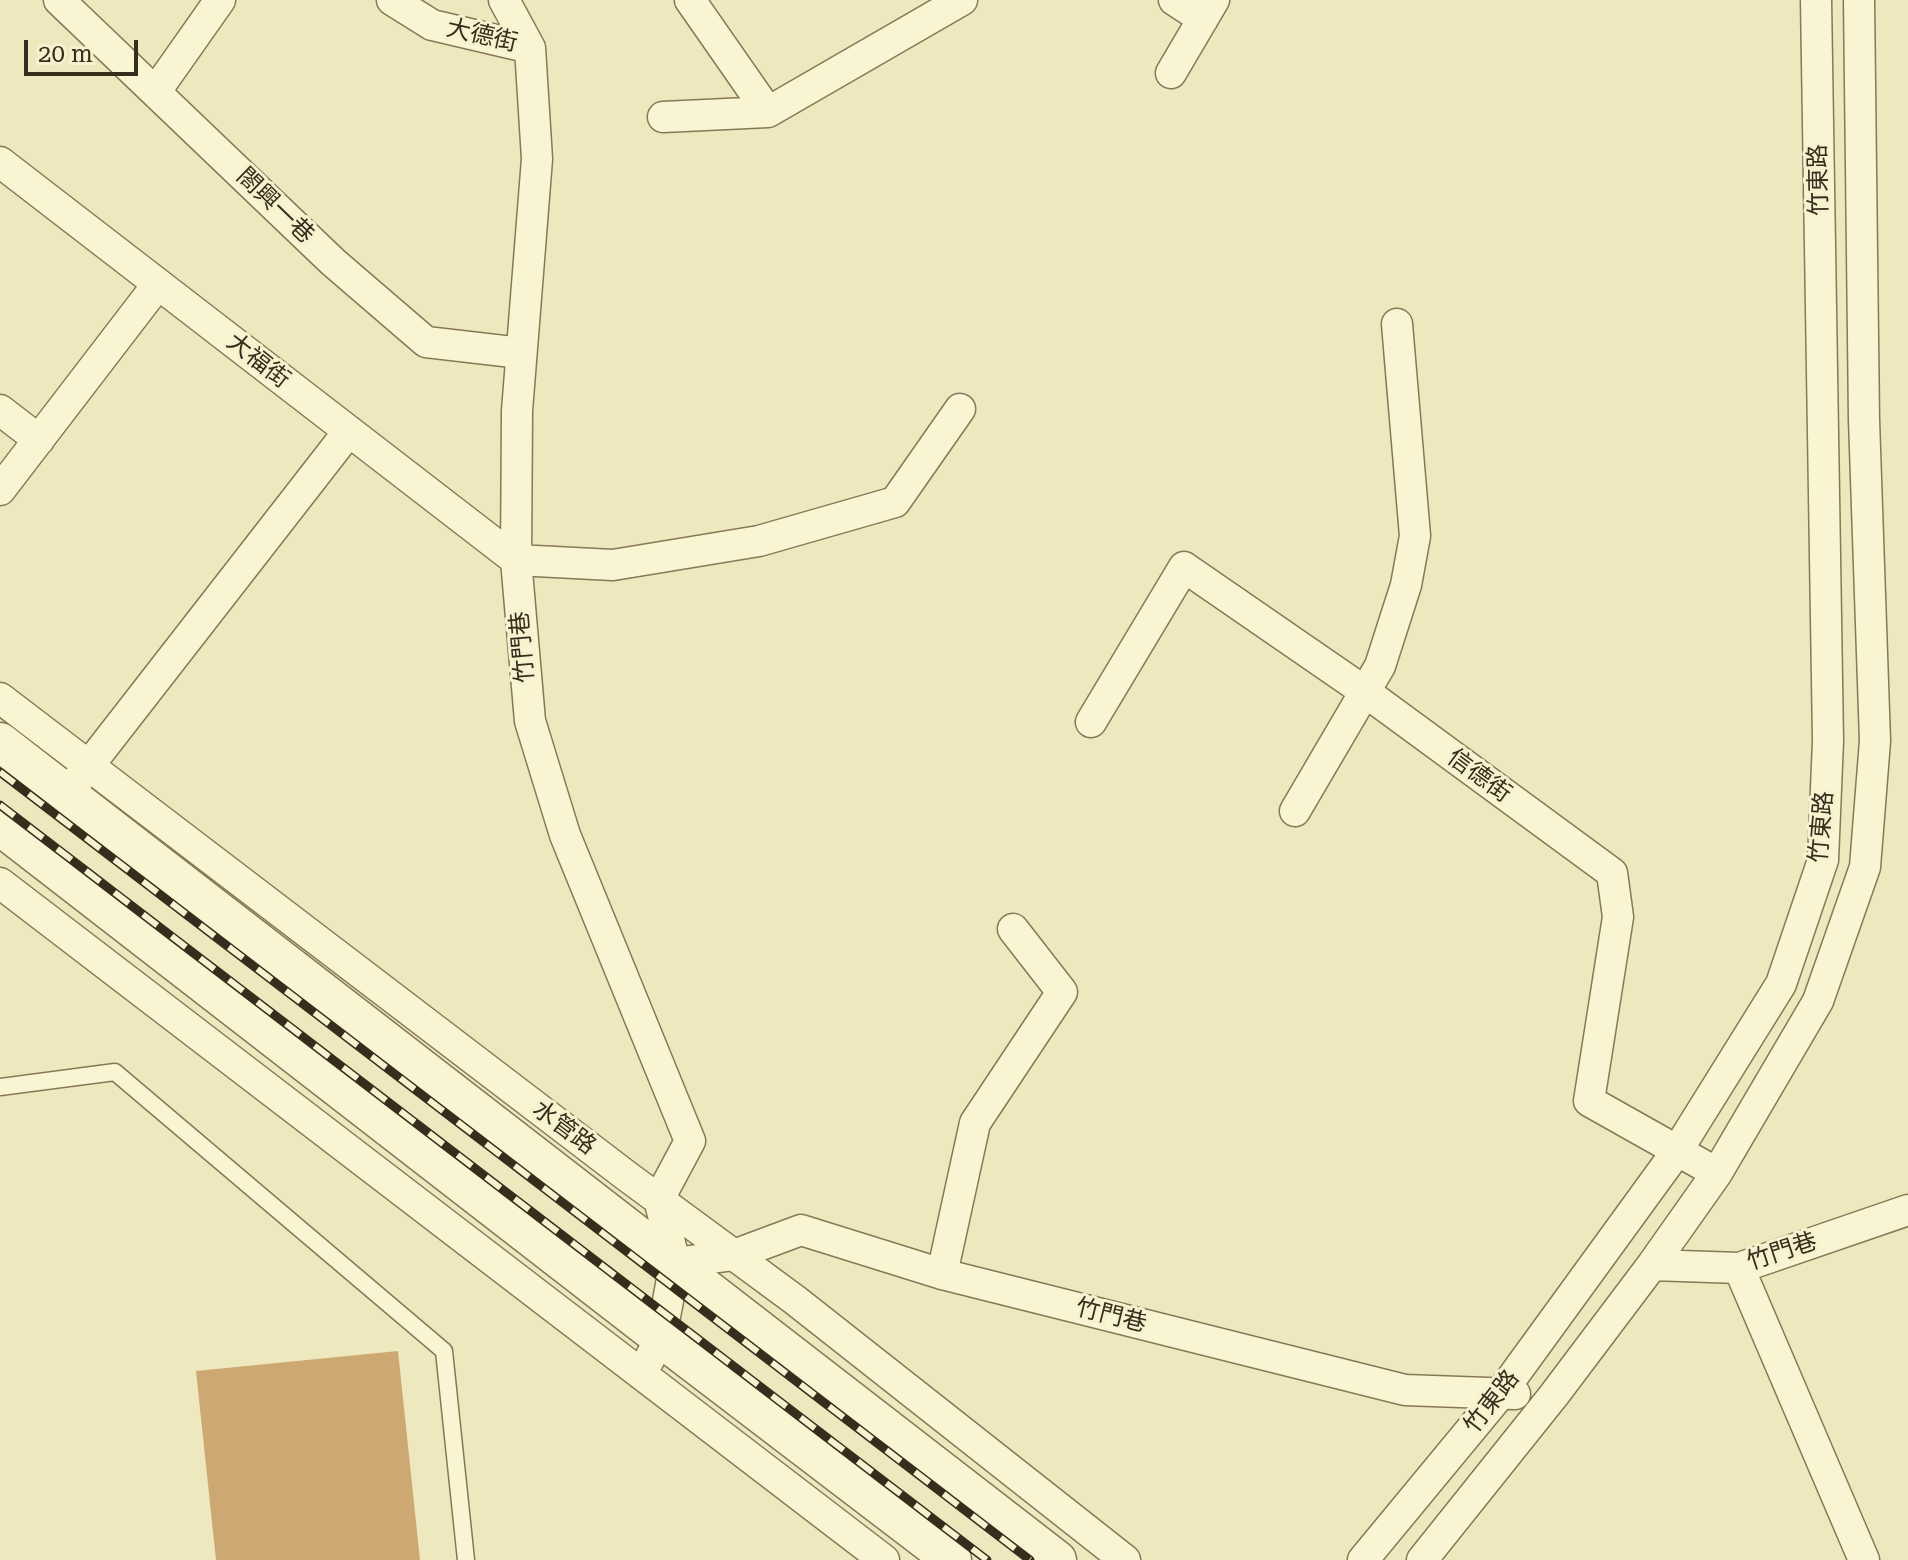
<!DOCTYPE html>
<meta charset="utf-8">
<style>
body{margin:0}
#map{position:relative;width:1908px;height:1560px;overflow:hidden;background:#eee8be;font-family:"Roboto Serif",serif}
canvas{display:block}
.scale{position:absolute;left:24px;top:40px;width:114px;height:36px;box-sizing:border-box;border:4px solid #362d1c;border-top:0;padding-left:10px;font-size:24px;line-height:28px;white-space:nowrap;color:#362d1c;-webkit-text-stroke:6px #f6f1ce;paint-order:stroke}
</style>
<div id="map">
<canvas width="1908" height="1560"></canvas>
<div class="scale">20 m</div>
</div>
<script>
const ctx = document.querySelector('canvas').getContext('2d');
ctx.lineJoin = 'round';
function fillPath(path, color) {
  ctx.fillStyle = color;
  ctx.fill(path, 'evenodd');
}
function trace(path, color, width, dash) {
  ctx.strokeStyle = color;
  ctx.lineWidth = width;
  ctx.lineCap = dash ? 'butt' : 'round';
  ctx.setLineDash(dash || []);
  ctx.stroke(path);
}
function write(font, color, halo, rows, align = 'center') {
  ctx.font = font + ' "Roboto Serif","Noto Sans TC",serif';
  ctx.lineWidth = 6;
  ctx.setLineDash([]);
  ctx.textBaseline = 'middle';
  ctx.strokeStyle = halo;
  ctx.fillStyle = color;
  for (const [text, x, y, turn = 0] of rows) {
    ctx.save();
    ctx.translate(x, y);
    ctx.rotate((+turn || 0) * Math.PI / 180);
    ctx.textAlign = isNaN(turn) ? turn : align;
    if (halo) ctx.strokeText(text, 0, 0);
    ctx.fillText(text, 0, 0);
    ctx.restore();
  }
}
const building = new Path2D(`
 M398,1351l22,209h-204l-20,-189z`);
const service = new Path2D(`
 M0,1087l115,-15 329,279 22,209`);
const minor = new Path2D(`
 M59,0l274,262 93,80 95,11
 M392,0l40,25 98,23
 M504,0l26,48 7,111 -20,252 -1,149 14,161 35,114 125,306 -31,58 16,64 -14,75 -20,36
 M690,0l78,112
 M1174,0l29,19
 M1171,73l43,-73
 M156,91l64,-91
 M663,117l105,-5 194,-112
 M0,162l516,398 97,5 146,-24 136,-39 65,-93
 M0,410l39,30
 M0,490l158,-206
 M0,698l628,479 167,123 330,260
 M1091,722l93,-155 180,124 248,182 6,44 -29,184 128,72
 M76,782l273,-351
 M1295,811l85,-145 26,-81 9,-49 -18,-212
 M0,883l884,677
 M675,1263l59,-8 67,-25 141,44 463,116 110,4
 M1652,1265l87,3 169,-58
 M1739,1268l125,292
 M942,1274l33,-151 87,-131 -49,-63
 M1363,1560l138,-167 176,-242 104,-167 42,-124 5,-119 -12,-741
 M1422,1560l132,-165 98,-130 65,-92 101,-172 47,-134 10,-126 -11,-321 -5,-420`);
const tertiary = new Path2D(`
 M0,742l1057,818
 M0,826l661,512 291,222`);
const rail = new Path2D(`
 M0,772l1030,788
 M0,805l987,755`);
const streetNames = [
 ["大德街",482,36,13],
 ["竹東路",1819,180,-91],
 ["閤興一巷",275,206,44],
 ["大福街",258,361,38],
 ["竹門巷",523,647,-95],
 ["信德街",1479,776,36],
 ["竹東路",1822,827,-85],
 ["水管路",564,1128,37],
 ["竹門巷",1782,1252,-18],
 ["竹門巷",1111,1316,14],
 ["竹東路",1492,1402,-52]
];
fillPath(building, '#cda873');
trace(service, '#877857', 19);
trace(minor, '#877857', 33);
trace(tertiary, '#877857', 41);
trace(service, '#f9f4d1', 16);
trace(minor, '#f9f4d1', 30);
trace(tertiary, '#f9f4d1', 38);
trace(rail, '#362d1c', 9);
trace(rail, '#f6f1ce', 6, [18]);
write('24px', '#362d1c', '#f6f1ce', streetNames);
</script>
